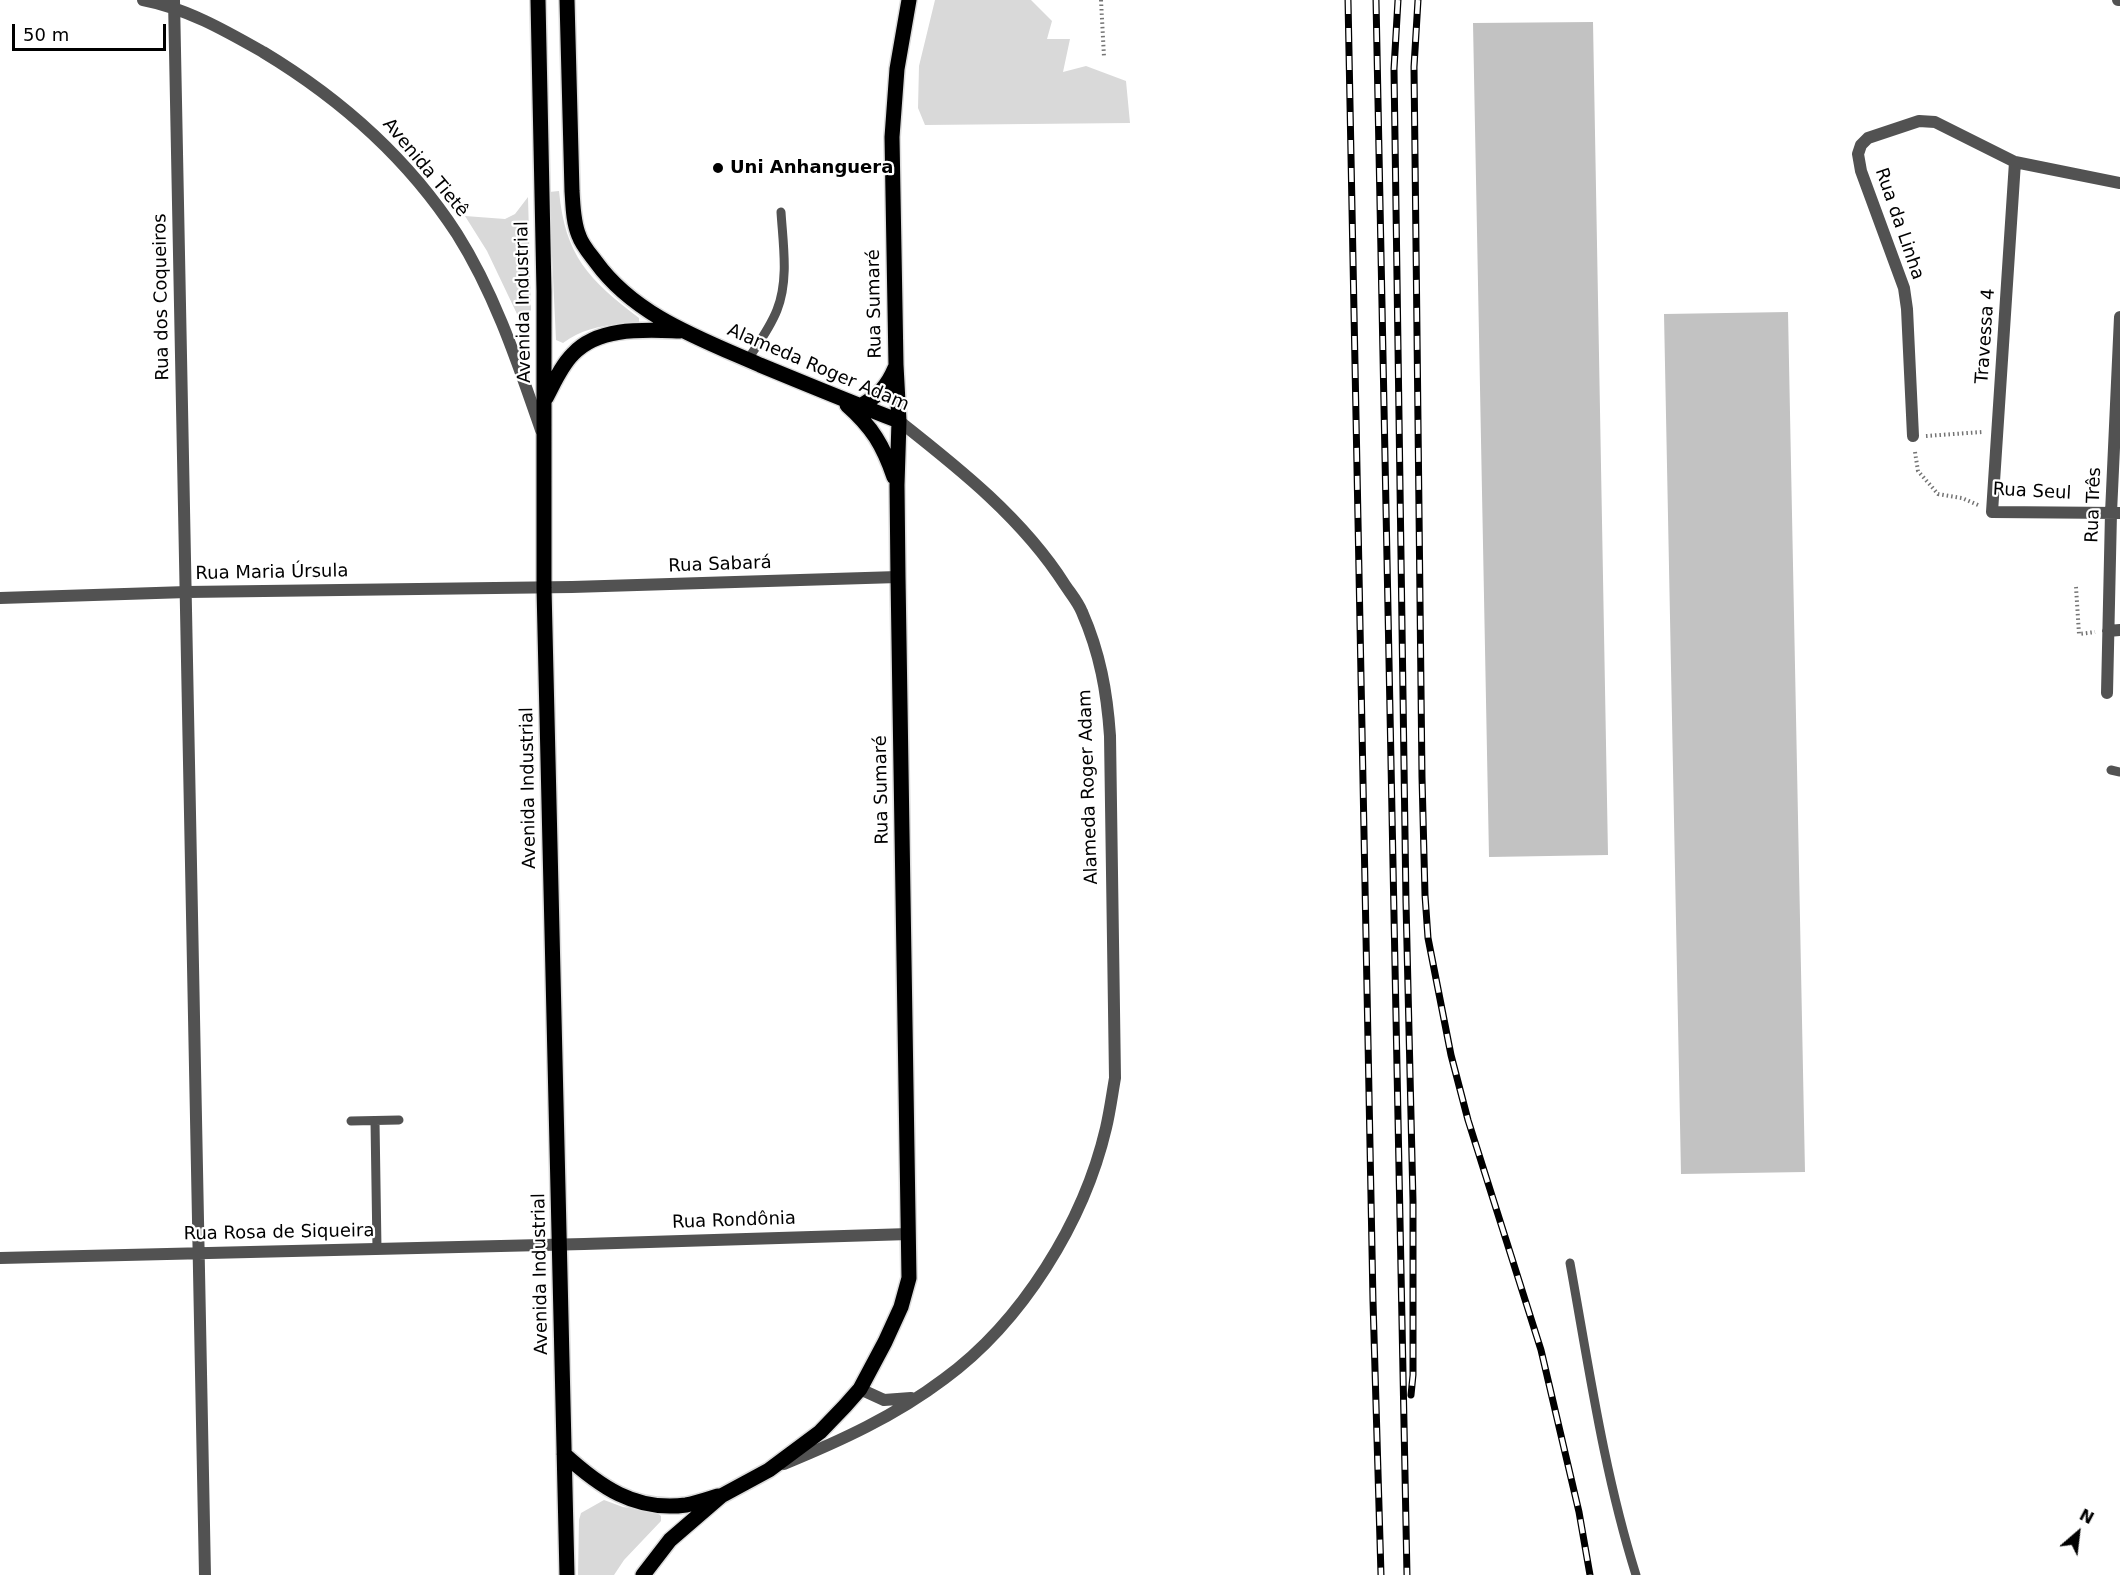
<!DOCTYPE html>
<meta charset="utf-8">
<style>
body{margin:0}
#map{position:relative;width:2120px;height:1575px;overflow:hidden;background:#fff;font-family:"DejaVu Sans",sans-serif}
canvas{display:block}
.north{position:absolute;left:2048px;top:1503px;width:60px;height:60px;-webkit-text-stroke:4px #fff;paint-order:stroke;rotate:28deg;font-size:16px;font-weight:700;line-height:24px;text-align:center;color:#000}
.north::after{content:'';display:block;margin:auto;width:21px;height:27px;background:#000;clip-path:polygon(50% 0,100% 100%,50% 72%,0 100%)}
.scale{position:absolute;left:12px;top:24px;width:154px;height:27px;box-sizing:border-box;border:3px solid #000;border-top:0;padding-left:8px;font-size:18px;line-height:21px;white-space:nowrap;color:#000;-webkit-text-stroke:4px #fff;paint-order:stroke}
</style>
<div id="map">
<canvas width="2120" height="1575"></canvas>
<div class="north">N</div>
<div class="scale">50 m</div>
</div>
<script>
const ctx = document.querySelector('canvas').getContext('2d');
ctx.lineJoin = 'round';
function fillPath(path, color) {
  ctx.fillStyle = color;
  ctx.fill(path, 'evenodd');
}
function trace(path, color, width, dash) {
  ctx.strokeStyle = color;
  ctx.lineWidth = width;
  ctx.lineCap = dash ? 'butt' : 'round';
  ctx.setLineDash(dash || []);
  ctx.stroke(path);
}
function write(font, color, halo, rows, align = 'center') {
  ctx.font = font + ' "DejaVu Sans",sans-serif';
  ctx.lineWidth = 4.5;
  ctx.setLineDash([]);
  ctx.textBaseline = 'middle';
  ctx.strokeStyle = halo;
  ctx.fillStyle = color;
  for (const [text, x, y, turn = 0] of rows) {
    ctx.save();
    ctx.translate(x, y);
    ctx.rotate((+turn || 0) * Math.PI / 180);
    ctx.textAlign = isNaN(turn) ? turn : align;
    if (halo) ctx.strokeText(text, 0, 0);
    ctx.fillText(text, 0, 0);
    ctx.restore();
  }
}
const green = new Path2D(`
 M935,0h96l21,21 -5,18h23l-7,33 23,-6 40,15 4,42 -205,2 -7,-17 1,-42z
 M559,191c6,65 30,89 80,127v4c-7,4 -12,2 -19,2 -22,2 -39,6 -57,19l-7,-3 -7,-148z
 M528,197l3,113 -7,10 -7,-6 -30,-63 -22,-35 40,3 10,-5z
 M604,1500l19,7 33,5 5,4v5l-37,39 -10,15h-36l1,-55 2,-7z`);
const building = new Path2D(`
 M1593,22l15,833 -119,2 -16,-834z
 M1788,312l17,860 -124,2 -17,-860z`);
const path = new Path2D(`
 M1101,0l3,57
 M1926,436l56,-4
 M1915,452l3,19 20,23 24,4 16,7
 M2076,587l3,47 16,-2`);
const service = new Path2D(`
 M748,359c10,-15 22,-31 29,-49 12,-30 6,-66 4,-98
 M2111,770l9,2
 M351,1121l48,-1
 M375,1121l2,128
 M1570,1263c19,105 34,210 66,312`);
const minor = new Path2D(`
 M143,0c43,8 83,31 120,52 78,47 144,105 194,182 38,60 61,130 84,196
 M174,0l31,1575
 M2118,0h2
 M2015,162l-23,350 128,1
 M1913,436l-6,-127 -3,-21 -43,-117 -3,-17 3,-9 7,-7 51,-17 16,1 80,40 105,21
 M0,598l187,-6 385,-5 326,-10
 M2108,631l12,-1
 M2107,693l4,-180 9,-196
 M0,1258l584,-14 325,-10
 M860,1389l24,11 27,-2
 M784,1464c56,-23 111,-48 160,-85 78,-57 140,-157 162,-251 4,-17 6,-33 9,-50l-5,-342c-3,-44 -10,-83 -28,-124 -4,-10 -11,-18 -17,-27 -42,-66 -105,-116 -166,-164`);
const primary = new Path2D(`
 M538,0l6,291v297l23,987
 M567,0l5,191c1,14 1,31 7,45 3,9 11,18 17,26 39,54 105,77 164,103 46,19 92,38 139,56
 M546,398c8,-15 15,-32 27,-44 26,-28 73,-24 107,-23
 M847,405c25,22 36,40 47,72
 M860,406c18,-10 27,-19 35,-38
 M564,1454c35,32 71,58 122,51 11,-2 22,-6 32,-9
 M643,1575l27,-35 51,-44 48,-26 51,-38 25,-26 15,-17 25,-47 16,-35 8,-29 -11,-701 -1,-92 2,-64 -3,-56 -4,-228 5,-68 12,-69`);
const rail = new Path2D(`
 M1348,0l25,1301 8,274
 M1376,0l31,1575
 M1398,0l-4,69 12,834 7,298v174l-2,20
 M1418,0l-4,67 8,710 3,118 3,43 23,117 17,65 73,230 38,162 11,63`);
const markers = [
 [718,168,6,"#000"]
];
const streetNames = [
 ["Avenida Tietê",425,168,50],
 ["Rua da Linha",1899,224,71],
 ["Rua dos Coqueiros",162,297,-91],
 ["Avenida Industrial",524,302,-91],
 ["Rua Sumaré",875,304,-91],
 ["Travessa 4",1986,336,-86],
 ["Alameda Roger Adam",818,368,23],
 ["Rua Seul",2032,492,3],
 ["Rua Três",2094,505,-88],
 ["Rua Sabará",720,565,-2],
 ["Rua Maria Úrsula",272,573,-1],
 ["Alameda Roger Adam",1089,787,-92],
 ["Avenida Industrial",529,788,-91],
 ["Rua Sumaré",882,790,-91],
 ["Rua Rondônia",734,1221,-2],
 ["Rua Rosa de Siqueira",279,1233,-1],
 ["Avenida Industrial",541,1274,-91]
];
const poiNames = [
 ["Uni Anhanguera",730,168]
];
fillPath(green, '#d9d9d9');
fillPath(building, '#c2c2c2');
trace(primary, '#dbdbdb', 18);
trace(path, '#747474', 4, [1.5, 3]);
trace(service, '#525252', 9);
trace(minor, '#525252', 12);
trace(primary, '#000', 15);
trace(rail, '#000', 7);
trace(rail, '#fff', 4.5, [14]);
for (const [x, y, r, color] of markers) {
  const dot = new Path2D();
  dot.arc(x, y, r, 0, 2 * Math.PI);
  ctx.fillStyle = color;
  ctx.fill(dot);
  trace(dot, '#fff', 2);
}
write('18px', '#000', '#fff', streetNames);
write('bold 18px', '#000', '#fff', poiNames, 'left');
</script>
